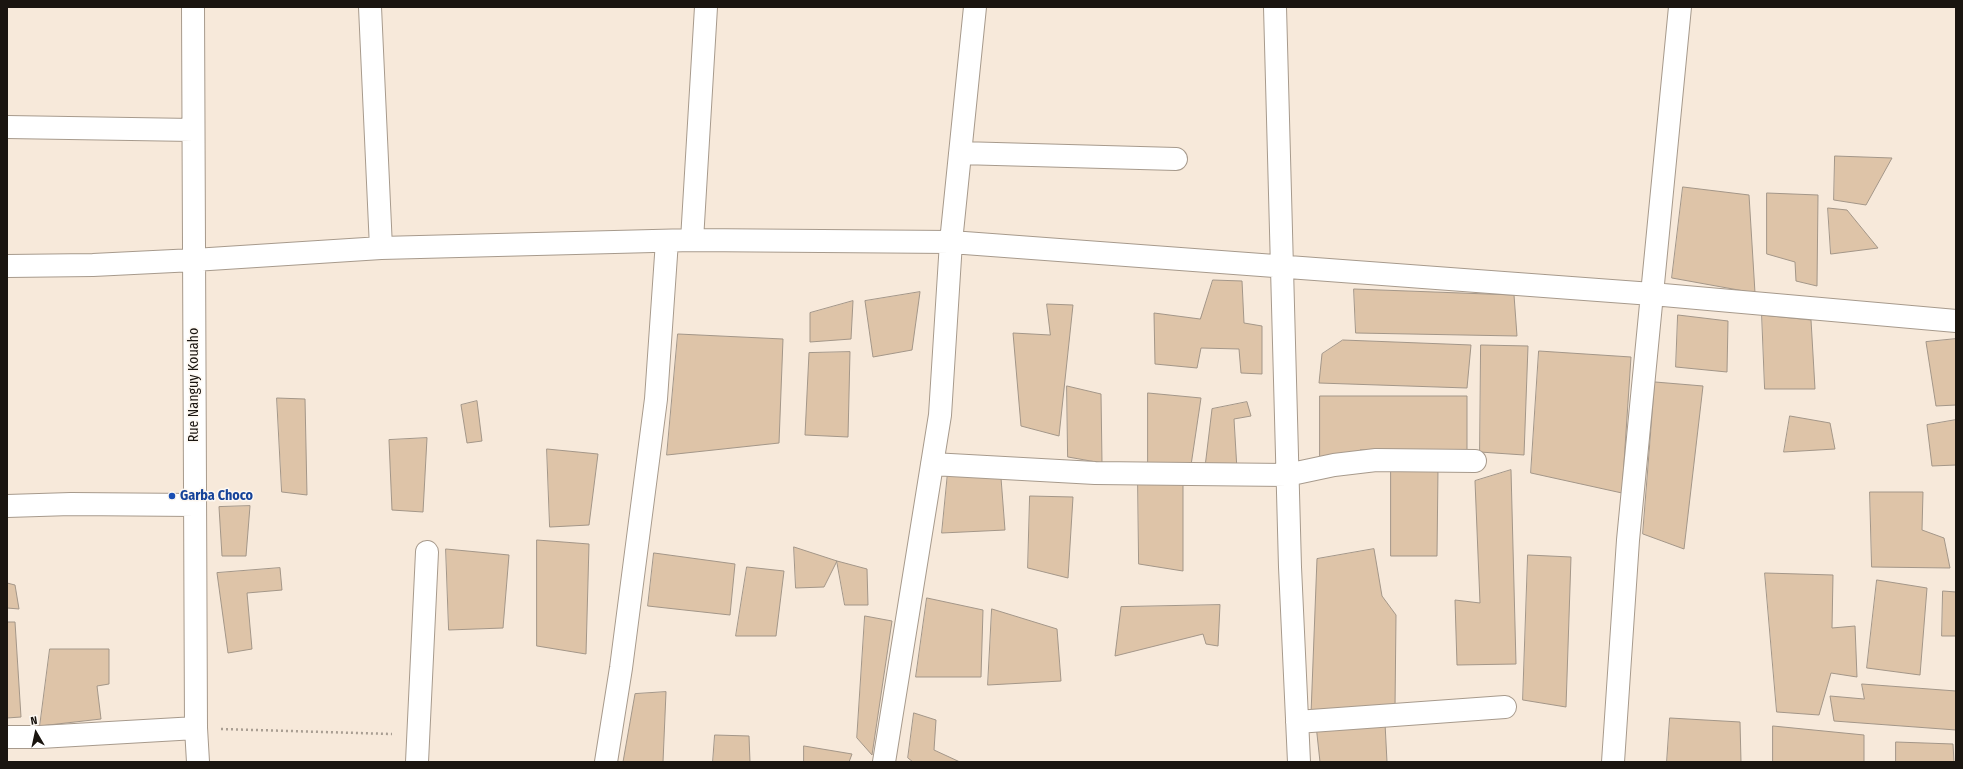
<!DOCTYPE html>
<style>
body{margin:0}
#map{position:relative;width:1963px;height:769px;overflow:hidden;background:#f7e9da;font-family:"Fira Sans Condensed",sans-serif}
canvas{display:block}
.frame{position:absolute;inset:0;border:8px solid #1a1510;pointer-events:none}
.north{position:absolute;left:16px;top:713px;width:40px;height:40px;-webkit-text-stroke:3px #fdf8f2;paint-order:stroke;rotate:351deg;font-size:11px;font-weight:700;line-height:16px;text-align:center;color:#1a1510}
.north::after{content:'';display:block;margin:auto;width:14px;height:18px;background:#1a1510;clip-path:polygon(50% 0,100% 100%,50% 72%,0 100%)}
</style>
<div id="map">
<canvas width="1963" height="769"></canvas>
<div class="frame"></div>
<div class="north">N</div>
</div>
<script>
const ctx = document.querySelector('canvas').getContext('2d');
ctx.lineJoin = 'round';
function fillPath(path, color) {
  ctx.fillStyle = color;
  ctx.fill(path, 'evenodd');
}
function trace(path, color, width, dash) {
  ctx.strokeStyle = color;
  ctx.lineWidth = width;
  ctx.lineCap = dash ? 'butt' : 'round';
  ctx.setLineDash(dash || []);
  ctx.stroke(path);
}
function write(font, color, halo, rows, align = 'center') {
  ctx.font = font + ' "Fira Sans Condensed",sans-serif';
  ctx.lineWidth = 3;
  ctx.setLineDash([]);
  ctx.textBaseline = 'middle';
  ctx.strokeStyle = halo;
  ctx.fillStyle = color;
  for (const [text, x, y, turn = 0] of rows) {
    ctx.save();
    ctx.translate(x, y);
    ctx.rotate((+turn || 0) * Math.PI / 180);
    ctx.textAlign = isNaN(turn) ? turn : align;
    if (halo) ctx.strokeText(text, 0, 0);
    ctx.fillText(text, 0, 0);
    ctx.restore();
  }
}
const building = new Path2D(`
 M1835,156l57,2 -26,47 -32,-5z
 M1683,187l66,8 6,98 -83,-15z
 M1767,193l51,2 -1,91 -21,-5 -1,-19 -28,-8z
 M1828,208l19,2 31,38 -47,6z
 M1213,280l29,1 2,42 18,3v48l-21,-1 -2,-24 -38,-1 -4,20 -42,-4 -1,-51 46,6z
 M1354,289l160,6 3,41 -161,-3z
 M920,292l-8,58 -39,7 -8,-56z
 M853,301l-2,38 -41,3v-29z
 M1047,304l26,1 -14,131 -38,-10 -8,-93 37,2z
 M1678,315l50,6 -1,51 -51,-5z
 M1762,315l49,5 4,69h-50z
 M678,334l105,5 -4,104 -112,12z
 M1956,339v66l-20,1 -10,-64z
 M1343,340l128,5 -4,43 -148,-5 3,-29z
 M1481,345l47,1 -4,109 -44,-3z
 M1539,351l92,6 -9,136 -91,-20z
 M850,352l-2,85 -43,-2 4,-82z
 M1655,382l48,4 -19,163 -41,-15z
 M1067,386l34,8 1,69 -34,-6z
 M1148,393l53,5 -11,74 -42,-5z
 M1320,396h147v54h-107v7h-40z
 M277,398l28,1 2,96 -25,-3z
 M477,401l5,40 -15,2 -6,-38z
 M1247,402l4,14 -17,3 3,51 -32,-3 7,-58z
 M1790,416l40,7 5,26 -51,3z
 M1956,420v45l-24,1 -5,-41z
 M427,438l-4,74 -31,-2 -3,-70z
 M547,449l51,5 -9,71 -39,2z
 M1391,468h47l-1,88h-46z
 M1511,470l5,194 -59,1 -2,-65 25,3 -5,-122z
 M948,472l53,6 4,52 -63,3z
 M1138,481l45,1v89l-44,-7z
 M1870,492h53l-1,38 22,8 6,30 -78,-1z
 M1030,496l43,1 -5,81 -40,-10z
 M250,506l-4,50h-24l-3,-49z
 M537,540l52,4 -3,110 -49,-8z
 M794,547l43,14 -13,26 -28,1z
 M446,549l63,6 -6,73 -54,2z
 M1374,549l8,47 14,19 -1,93 -84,6 6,-155z
 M654,553l81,11 -5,51 -82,-9z
 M1528,555l43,2 -5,150 -43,-7z
 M837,561l30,8 1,36h-23z
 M747,567l37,4 -8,65h-40z
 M280,568l2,22 -35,3 5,56 -24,4 -11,-80z
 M1765,573l68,2 -1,53 23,-2 2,51 -26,-4 -12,42 -42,-3z
 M1877,580l50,8 -7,87 -53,-7z
 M7,583l8,2 4,24 -12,-1z
 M1943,591l13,1v44h-14z
 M927,598l56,12 -2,67h-65z
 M1220,605l-2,41 -12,-2 -3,-10 -88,22 6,-49z
 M992,609l65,20 4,52 -73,4z
 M865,616l27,5 -20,134 -15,-17z
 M7,622h8l6,95 -14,1z
 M50,649h59v35l-12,2 4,33 -61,7z
 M1862,684l94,7v39l-122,-9 -4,-25 34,3z
 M666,692l-3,70h-40l12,-68z
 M914,713l22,7 -2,30 26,12h-47l-5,-4z
 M1670,718l70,4 1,40h-74z
 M1385,723l2,39h-67l-4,-37z
 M1773,726l91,9v27h-91z
 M715,735l34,1 1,26h-37z
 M1896,742l57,2 1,18h-58z
 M804,746l48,8 -3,8h-45z`);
const path = new Path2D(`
 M221,729l171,5`);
const minor = new Path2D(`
 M193,7l3,721 2,34
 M370,7l11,241
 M1275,7l15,560 9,195
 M7,127l186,3
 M960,153l216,6
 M692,240l14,-233
 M7,266l86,-1 101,-5 187,-12 311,-8 259,2 701,52 304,27
 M932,464l163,9 192,2 47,-10 42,-5 99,1
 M7,506l64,-2 124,1
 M1297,722l208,-15
 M7,737h33l156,-9
 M417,762l10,-210
 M606,762l15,-94 35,-269 11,-158
 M884,762l56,-347 11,-173 24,-235
 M1613,762l15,-222 52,-533`);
const markers = [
 [172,496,4,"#1a4fb4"]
];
const streetNames = [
 ["Rue Nanguy Kouaho",194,385,-90]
];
const transitNames = [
 ["Garba Choco",180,496]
];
fillPath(building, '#dec4a8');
trace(building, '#a39688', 1);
trace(minor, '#a79a8c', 24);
trace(path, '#a99e92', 2.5, [2, 3]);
trace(minor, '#fff', 22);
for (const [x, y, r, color] of markers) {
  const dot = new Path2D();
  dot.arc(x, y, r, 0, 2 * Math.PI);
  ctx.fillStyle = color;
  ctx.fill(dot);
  trace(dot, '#fdf8f2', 1.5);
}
write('14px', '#1a1510', '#fdf8f2', streetNames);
write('bold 14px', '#164399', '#fdf8f2', transitNames, 'left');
</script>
